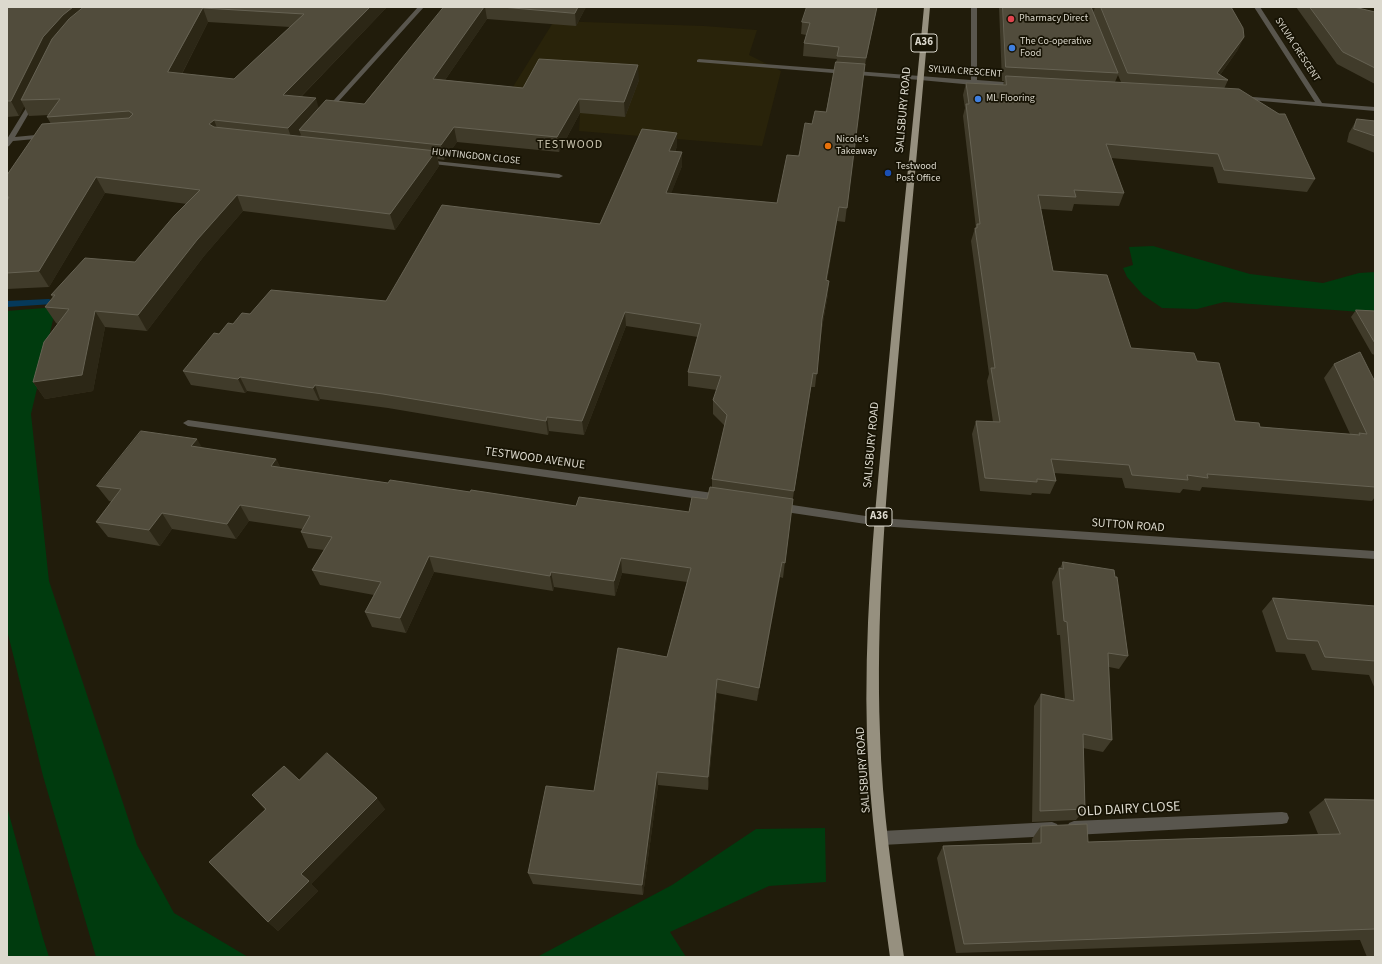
<!DOCTYPE html>
<style>
body{margin:0}
#map{position:relative;width:1382px;height:964px;overflow:hidden;background:#211c0b;font-family:"Source Sans 3",sans-serif}
canvas{display:block}
.frame{position:absolute;inset:0;border:8px solid #dcd9ce;pointer-events:none}
</style>
<div id="map">
<canvas width="1382" height="964"></canvas>
<div class="frame"></div>
</div>
<script>
const ctx = document.querySelector('canvas').getContext('2d');
ctx.lineJoin = 'round';
function fillPath(path, color) {
  ctx.fillStyle = color;
  ctx.fill(path, 'evenodd');
}
function trace(path, color, width, dash) {
  ctx.strokeStyle = color;
  ctx.lineWidth = width;
  ctx.lineCap = dash ? 'butt' : 'round';
  ctx.setLineDash(dash || []);
  ctx.stroke(path);
}
function write(font, color, halo, rows, align = 'center') {
  ctx.font = font + ' "Source Sans 3",sans-serif';
  ctx.lineWidth = 3.5;
  ctx.setLineDash([]);
  ctx.textBaseline = 'middle';
  ctx.strokeStyle = halo;
  ctx.fillStyle = color;
  for (const [text, x, y, turn = 0] of rows) {
    ctx.save();
    ctx.translate(x, y);
    ctx.rotate((+turn || 0) * Math.PI / 180);
    ctx.textAlign = isNaN(turn) ? turn : align;
    if (halo) ctx.strokeText(text, 0, 0);
    ctx.fillText(text, 0, 0);
    ctx.restore();
  }
}
const built = new Path2D(`
 M554,21l150,5 53,4 -8,25 32,16 -19,75 -183,-15 1,-17 -79,-8z`);
const green = new Path2D(`
 M1153,246l97,28 73,9 36,-10 16,-1v41l-151,-11 -27,7 -35,-1 -19,-13 -16,-18 -4,-9 10,-3 -4,-18z
 M56,307l-25,107 18,167 88,264 37,68 74,44h-152l-53,-181 -36,-146v-319z
 M7,807l36,131 6,19h-42z
 M825,828l1,54 -57,4 -99,46 16,25h-149l135,-72 84,-56z`);
const stream = new Path2D(`
 M49,299l5,3 -1,2 -46,3v-6z`);
const service = new Path2D(`
 M699,59l221,17 3,2 -3,2 -223,-18v-2z`);
const minor = new Path2D(`
 M418,7h6l-95,105h-4v-2z
 M971,7h6v73l39,3 3,2 -1,1 -44,-1 -54,-5 -3,-2 3,-2 51,4z
 M1254,7h6l62,96 53,4v4l-136,-12v-2l2,-1 74,6z
 M31,100l5,1 -21,36 31,-3 3,2 -3,2 -33,3 -4,5 -2,1v-8z
 M426,160l133,14 4,2 -4,2 -135,-15v-2z
 M188,420l532,74 4,1 1,3 -1,3 -4,1 -532,-76 -5,-3z
 M779,503l100,15 496,33v8l-496,-33 -100,-15 -4,-1 -1,-3 1,-3z
 M1282,812l5,1 2,5 -2,5 -5,1 -208,11 -5,-2 -2,-5 2,-5 5,-2z
 M1052,822l5,2 2,5 -2,5 -5,2 -170,9 -5,-2 -2,-5 2,-5 5,-2z`);
const primary = new Path2D(`
 M924,7h6c-11,129 -24,258 -35,387 -10,112 -19,226 -15,339 2,75 13,150 24,224h-14c-10,-73 -20,-146 -23,-219 -3,-104 6,-208 16,-311 12,-140 28,-280 41,-420z`);
const wall = new Path2D(`
 M7,7h380l-86,90 18,11 45,-4 80,-97h142l-10,19 -89,-7 -42,61 78,8 116,-8 -14,37 -45,-4 -21,39 -102,-10 -13,18 -6,-1 1,7 -44,64 -152,-19 -39,45 -57,75 -42,-4 -12,64 -48,8 -12,-17 25,-58 -2,-1 -11,-16 8,-9 -2,-3 84,-33 52,-58 -82,-11 -56,94 -42,2v-114l44,-51 -4,-7 2,-2 -20,1 -5,-10 -5,10 -12,1zM208,22l82,5 -56,52 -52,-5z
 M716,7h14l-1,1z
 M807,7h70l-13,63 -19,152 -8,-1 -10,59 1,14 -6,34 -7,59h-4l-19,117 -9,74 -3,-1 -23,124 -40,-8 -9,97 -50,-5 -15,110 -110,-11 -5,-11 66,-82 73,-134 20,-75 -65,-9 -7,23 -61,-9 -1,4 -119,-19 -28,61 -34,-6 -7,-15 9,-17 -54,-10 -8,-15 12,-20 -16,-2 -7,-16 2,-3 -54,-8 -13,18 -64,-10 -12,17 -52,-9 -12,-15 16,-20 -3,-1 -12,-15 105,-38 74,11 4,8 108,16 82,9 106,14 113,6 18,-13 5,-11v-9l13,-53 -12,-12v-14l4,-10 -29,-4v-14l10,-35 -72,-11 -42,109 -35,-4 -1,4 -160,-27 -68,-9 -1,2 -72,-10 -2,2 -54,-8 -8,-14 36,-37 14,-10 17,-10 136,-13 214,-77 77,-78 -2,6h7v14l-11,27 106,10 35,-79 14,-12 10,-50 1,-3 -34,-3 1,-13 2,-8 -5,-1 1,-12z
 M999,7h232l13,30 -7,14 -17,24 8,5 -4,9 91,90 -8,13 -89,-9 -5,-16 -102,-9 13,35 -5,13 -45,-2 -2,7 -31,-2 12,62 78,77 66,13 38,60 25,6 90,7 -26,-56 10,-14 41,18v115l-3,4 -170,-14 -2,4 -17,-2 -3,4 -55,-5 -3,-10 -68,-5 2,8 -6,13 -18,-1 -1,2 -51,-4 -8,-57 4,-13 17,1 -6,-41 2,-7 -18,-133 4,-13h1l-13,-112 2,-8 -2,-13 3,-12 37,2 1,-4h-2zM1118,75l3,7h-6z
 M1296,7h58l21,5v72l-38,-20z
 M1357,119l18,2v32l-28,-11 2,-9z
 M1356,310l19,1v44l-3,-1 -21,-37z
 M1063,562l65,94 -9,13 -10,-2 3,73 -9,12 -20,-4 2,61 -9,11 -44,2 2,-116 7,-12 24,5 -5,-64h-3l-5,-53 7,-14h1z
 M1273,598l102,8v83l-6,-14 -57,-5 -7,-16 -29,-2 -14,-41z
 M299,780l86,29 -74,75 7,7 -40,40 -10,-9 -3,-112 -13,-15z
 M1325,799l50,1v157h-8l-7,-17 -404,13 -19,-95 6,-12 89,-3v-4l9,-13 47,16 230,-8 -9,-22z`);
const shadedWall = new Path2D(`
 M73,7h25l-77,93 3,6 -5,10 -8,-15 32,-64 20,-22z
 M370,7h17l-99,103 -5,-15z
 M484,7h1l2,12 -51,74 -3,-14z
 M578,7h8l-10,19 -1,-13z
 M877,7l-13,63 2,-12z
 M1090,7h5l-3,9z
 M203,8l5,14 -33,65 -7,-15z
 M1244,37l-7,14 -20,28v-6z
 M638,65l1,15 -14,37 -1,-15z
 M316,98l4,15 -21,17 2,5 -8,8 -5,-15z
 M579,99l1,14 -21,39 -2,-15z
 M214,120l6,16 -11,-12z
 M454,127l3,15 -13,18 -3,-15z
 M677,133v13l-7,19 -1,-14z
 M436,151l3,15 -44,64 -5,-16z
 M682,152v14l-16,41v-14z
 M96,177l9,16 -56,94 -10,-16z
 M237,195l6,16 -39,45 -57,75 -9,-16 59,-75z
 M839,207l-2,14 -12,73 1,-14z
 M829,281l-1,13 -7,39 1,-14z
 M95,311l10,16 -12,64 -48,8 -12,-17z
 M625,312l1,14 -42,109 -2,-14z
 M813,373l-2,14 -19,117 2,-13z
 M240,377l7,14 -2,2 -7,-14z
 M315,385l5,14 -1,2 -6,-13z
 M547,417l2,14 -1,4 -2,-14z
 M197,439l9,15 -15,-8z
 M276,459l8,16 -13,-9z
 M240,505l9,16 -13,18 -9,-15z
 M162,513l10,16 -12,17 -11,-16z
 M429,556l5,16 -28,61 -6,-15z
 M621,558l1,15 -7,23 -1,-15z
 M782,562l-2,15 -23,124 2,-13z
 M551,572l3,15 -1,4 -3,-15z
 M717,679v14l-9,97v-13z
 M657,772l1,13 -15,110 -1,-10z
 M377,798l8,11 -74,75 7,7 -40,40 -10,-9 33,-48z`);
const building = new Path2D(`
 M7,7h66l-10,8 -20,22 -32,64h-4z
 M84,7h286l-87,88 33,3 -28,30 -74,-8 -5,4 5,3 222,24 -46,63 -153,-19 -40,45 -59,75 -43,-4 -13,64 -49,7 11,-40 25,-33 -24,-2 10,-12h-4l34,-37 50,4 39,-46 26,-26 -104,-13 -57,94 -32,2v-72l2,-4h-2v-22l35,-51 87,-6 4,-4 -4,-3 -82,6 13,-18 -39,1 31,-61 17,-20zM203,8l101,6 -70,65 -66,-7z
 M444,7h40l-51,72 90,9 16,-29 99,6 -14,37 -45,-3 -22,38 -103,-10 -13,18 -142,-15 27,-30 38,4z
 M502,7h76l-3,6z
 M807,7h70l-11,51 -29,-2 2,-9 -35,-4 6,-20 -8,-1z
 M1003,7h88l27,66 -112,-6z
 M1101,7h130l12,21 1,9 -27,36 11,7 -100,-7z
 M1310,7h44l21,5v56l-32,-16z
 M836,62l29,2 -18,144 -8,-1 -13,73 3,1 -7,38 -5,55 -4,-1 -19,118 -82,-12 15,-64 -14,-15 8,-24 -33,-4 13,-48 -76,-12 -43,109 -35,-4 -1,4 -163,-27 -68,-9 -2,3 -73,-11 -2,2 -55,-8 31,-38 5,1 9,-11 5,1 9,-11 8,1 21,-24 115,11 56,-96 158,19 42,-95 35,4 -8,18 13,1 -16,41 111,10 10,-48 12,1 6,-33 7,1 3,-13 11,1z
 M1006,76l233,13 40,25h6l30,65 -91,-9 -6,-16 -112,-10 18,49 -50,-3 2,7 -38,-2 15,76 54,4 24,73 63,5 3,8 22,2 16,58 24,2 1,4 100,8 -1,-2 8,1 -33,-70 26,-12 15,30v105l-168,-13 1,4 -21,-3 1,5 -56,-5 -3,-10 -78,-6 5,22 -19,-2v3l-52,-4 -9,-57 24,1 -9,-54h4l-20,-140h2v-4h3l-14,-120h3l-3,-21 40,2z
 M1357,119l18,2v15l-21,-7z
 M1356,310l19,1v32z
 M141,431l56,8 -6,7 85,13 -5,7 117,17 2,-3 80,12 1,-2 105,16 3,-9 110,15 3,-15 15,2 3,-12 83,12 -8,64 -3,-1 -23,126 -42,-9 -9,98 -51,-5 -15,113 -114,-12 18,-87 48,5 24,-143 49,9 24,-89 -70,-10 -7,23 -63,-9 -1,4 -121,-20 -29,62 -35,-6 16,-30 -69,-12 20,-33 -31,-5 9,-16 -70,-11 -13,19 -65,-11 -13,17 -53,-8 25,-33 -24,-3z
 M1063,562l51,8 1,7h2l11,79 -20,-3 4,87 -29,-6 2,75 -45,2 1,-117 33,7 -7,-79 -3,-1 -5,-53 4,1z
 M1273,598l102,8v55l-50,-4 -7,-16 -30,-2z
 M327,753l50,45 -76,76 8,7 -41,41 -59,-60 57,-53 -14,-14 32,-29 15,14z
 M1325,799l50,1v129l-411,15 -21,-98 98,-3v-17l46,-2 1,18 252,-8z`);
const markers = [
 [1011,19,4,"#e0444e"],
 [1012,48,4,"#3f7fe0"],
 [978,99,4,"#3f7fe0"],
 [828,146,4,"#e8710a"],
 [888,173,4,"#1a4fb4"]
];
const farPoinames = [
 ["Pharmacy Direct",1019,19],
 ["The Co-operative",1020,42],
 ["Food",1020,54],
 ["ML Flooring",986,99],
 ["Nicole's",836,140],
 ["Takeaway",836,152],
 ["Testwood",896,167],
 ["Post Office",896,179]
];
const farStreetnames = [
 ["SYLVIA CRESCENT",1297,50,57],
 ["SYLVIA CRESCENT",965,72,4],
 ["HUNTINGDON CLOSE",476,157,6]
];
const shields = [
 [924,43,26],
 [879,517,26]
];
const shieldNames = [
 ["A36",924,43],
 ["A36",879,517]
];
const streetNames = [
 ["SALISBURY ROAD",904,110,-85],
 ["SALISBURY ROAD",872,445,-85],
 ["TESTWOOD AVENUE",535,459,8],
 ["SUTTON ROAD",1128,526,4],
 ["SALISBURY ROAD",864,770,-94]
];
const farQuarternames = [
 ["TESTWOOD",570,145]
];
const nearStreetnames = [
 ["OLD DAIRY CLOSE",1129,810,-3]
];
fillPath(built, '#29230a');
fillPath(green, '#003b0e');
fillPath(stream, '#05395a');
fillPath(service, '#59564e');
fillPath(minor, '#59564e');
fillPath(primary, '#96907f');
fillPath(wall, '#403b2a');
fillPath(shadedWall, '#2c2716');
fillPath(building, '#514c3c');
trace(building, '#666253', 1);
for (const [x, y, r, color] of markers) {
  const dot = new Path2D();
  dot.arc(x, y, r, 0, 2 * Math.PI);
  ctx.fillStyle = color;
  ctx.fill(dot);
  trace(dot, '#171304', 1.5);
}
write('10px', '#dcd9ce', '#171304', farPoinames, 'left');
write('10px', '#dcd9ce', '#171304', farStreetnames);
for (const [x, y, w] of shields) {
  const box = new Path2D();
  box.roundRect(x - w / 2, y - 9, w, 18, 3);
  ctx.fillStyle = '#171304';
  ctx.fill(box);
  trace(box, '#dcd9ce', 1);
}
write('bold 11px', '#dcd9ce', null, shieldNames);
write('12px', '#dcd9ce', '#171304', streetNames);
ctx.letterSpacing = '1px';
write('12px', '#cac4af', '#171304', farQuarternames);
ctx.letterSpacing = '0px';
write('14px', '#dcd9ce', '#171304', nearStreetnames);
</script>
